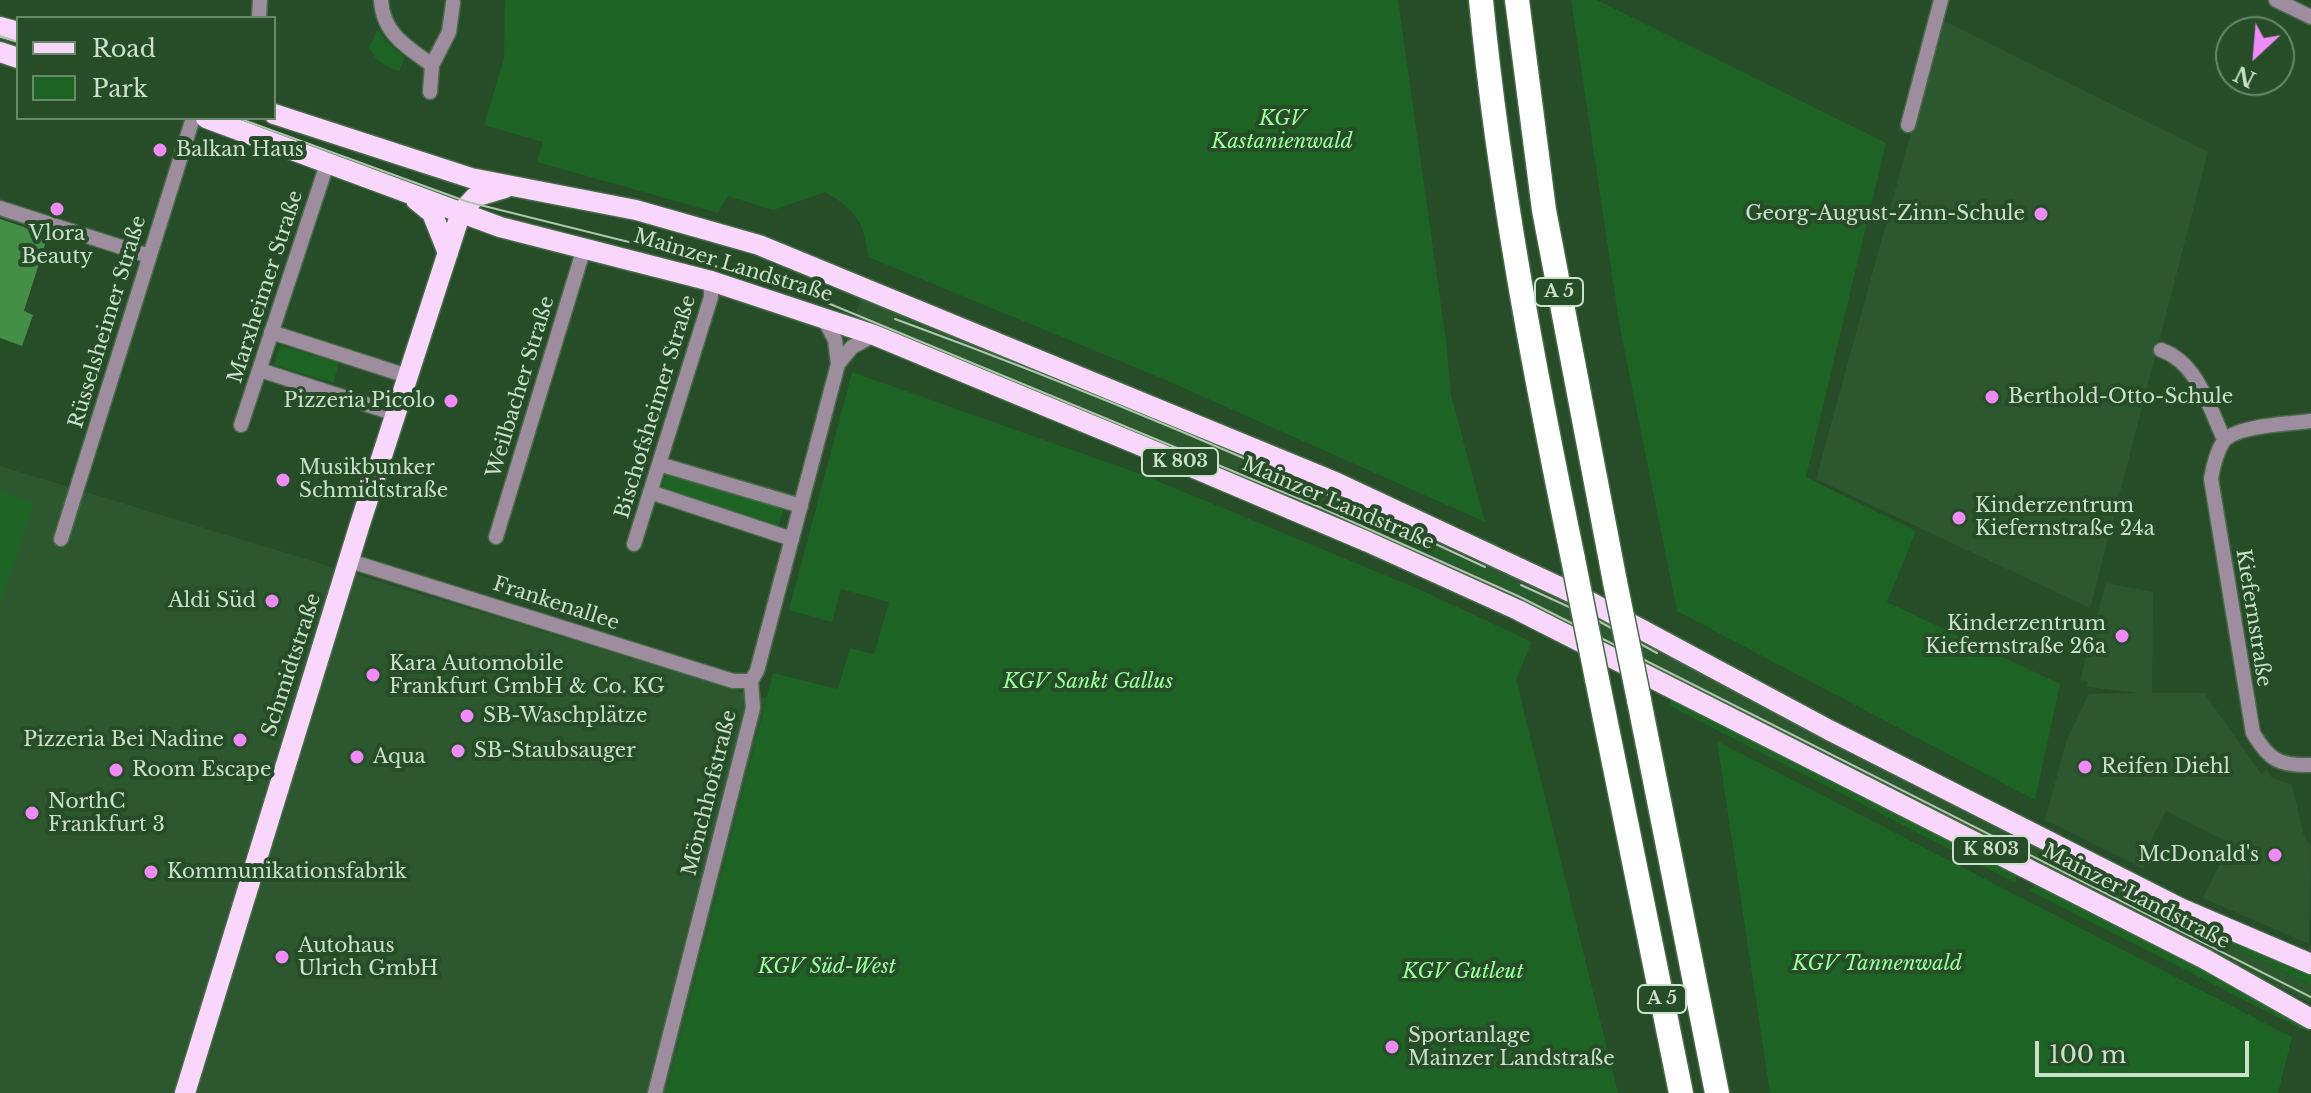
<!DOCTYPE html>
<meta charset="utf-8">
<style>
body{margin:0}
#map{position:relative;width:2311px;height:1093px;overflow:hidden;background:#274c28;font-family:"Libre Baskerville",serif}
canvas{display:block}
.legend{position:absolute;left:16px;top:16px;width:260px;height:104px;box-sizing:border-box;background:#274c28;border:2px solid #698769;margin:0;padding:10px 14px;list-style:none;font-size:24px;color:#cbe0ca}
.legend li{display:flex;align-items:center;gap:16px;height:40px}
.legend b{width:40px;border:2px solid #698769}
.north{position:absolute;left:2215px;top:16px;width:80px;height:80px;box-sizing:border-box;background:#274c28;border:2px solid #698769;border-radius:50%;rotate:206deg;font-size:22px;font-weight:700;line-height:32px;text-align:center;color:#cbe0ca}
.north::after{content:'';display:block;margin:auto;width:28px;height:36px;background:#ef8bf7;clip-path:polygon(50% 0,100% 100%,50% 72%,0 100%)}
.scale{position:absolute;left:2035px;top:1041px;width:214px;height:36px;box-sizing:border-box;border:4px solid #cbe0ca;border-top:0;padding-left:10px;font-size:24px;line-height:28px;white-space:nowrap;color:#cbe0ca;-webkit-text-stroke:6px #274c28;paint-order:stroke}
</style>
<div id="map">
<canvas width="2311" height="1093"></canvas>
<ul class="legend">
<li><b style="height:10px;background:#f9d6fb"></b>Road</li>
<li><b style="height:22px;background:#1d6323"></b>Park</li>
</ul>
<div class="north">N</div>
<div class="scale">100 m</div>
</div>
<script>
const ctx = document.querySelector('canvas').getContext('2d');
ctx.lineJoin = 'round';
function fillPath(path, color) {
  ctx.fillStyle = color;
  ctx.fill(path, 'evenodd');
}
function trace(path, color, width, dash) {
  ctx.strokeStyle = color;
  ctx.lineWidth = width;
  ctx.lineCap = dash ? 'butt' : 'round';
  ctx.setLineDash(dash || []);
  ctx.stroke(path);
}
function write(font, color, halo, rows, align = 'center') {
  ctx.font = font + ' "Libre Baskerville",serif';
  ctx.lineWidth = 8;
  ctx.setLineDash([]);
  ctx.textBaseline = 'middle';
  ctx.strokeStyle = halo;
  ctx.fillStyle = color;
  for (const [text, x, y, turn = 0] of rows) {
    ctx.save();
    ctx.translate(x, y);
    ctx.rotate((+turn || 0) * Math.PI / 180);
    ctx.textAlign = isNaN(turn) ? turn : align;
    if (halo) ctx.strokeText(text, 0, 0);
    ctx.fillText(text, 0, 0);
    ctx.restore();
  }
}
const built = new Path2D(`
 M1942,20l266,132 -118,456 -274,-129z
 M862,295l214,87 285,124 125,59 2,-4 652,339 59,28v3l112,54v18l-643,-327 -603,-269 -210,-90z
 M0,466l766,233 -100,394h-666z
 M2106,583l47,9 -1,101h52l58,82 4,-7 6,10 20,7 11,48 8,14 -2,97 -106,-46 27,-55 -64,-32 -24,47 2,11 -99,-49 22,-81 22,-45 51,-1 -53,-6 1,-6 -8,-1z`);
const green = new Path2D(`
 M505,0h893l48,341 5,54 34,127 -324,-144 -293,-121c-3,-34 -13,-48 -43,-65l-52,18 -45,-14 -10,17 -181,-51 6,-20 -59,-17 20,-66z
 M1571,0h26l289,143 -80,334 110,54 -29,71 173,82 -25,116 -358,-189 -57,-283z
 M378,29l9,13 18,15 -6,14c-15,-5 -23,-9 -30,-24z
 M280,345l59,18 -6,20 -59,-18z
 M852,372l291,103 278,115 111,52 -16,37 102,414h-952l107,-420 65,16 12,-41 24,6 15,-52 -48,-13 -9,33 -43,-12z
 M673,471l106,34 4,6 -4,14 -8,3 -103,-34 -6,-8c1,-8 4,-11 11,-15z
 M0,492l34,11 -34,104z
 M1329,500l204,94v3l-201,-89 1,-4 -5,-2z
 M1668,693l348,180v10l-338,-173 -7,-4z
 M1717,741l575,296 -14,56h-508z
 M2035,884l9,2 264,140 -3,5 -275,-140z
 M2199,928l112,46v11l-113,-55z`);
const forest = new Path2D(`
 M0,219l48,16 -24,76 9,4 -11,31 -22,-8z`);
const minor = new Path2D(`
 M381,0c2,34 26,47 51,65
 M2276,0l35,17
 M259,18l1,-18
 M430,92l2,-27 17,-33 4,-29
 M1908,125l33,-125
 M0,208l149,48
 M271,332l136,44
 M2161,350c36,12 48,57 63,89
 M838,364l14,-17 22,-12
 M260,370l136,44
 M2311,421c-20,3 -76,4 -88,21 -7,11 -10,25 -12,37l42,254c16,27 26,33 58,32
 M241,425l87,-264
 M659,464l142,42
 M650,492l142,47
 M496,537l88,-289
 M61,539l132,-421
 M634,544l77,-247v-16
 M350,561l383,120h18
 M655,1093l98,-385 -2,-27 6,-10 81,-307 -3,-24 -12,-23`);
const major = new Path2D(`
 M0,27l18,5
 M0,52l18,6
 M274,114l197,64 165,32 123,35 576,237 246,115 248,133 351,178 131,56
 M206,118l294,109 211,54 163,54 287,119 207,88 150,68 687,349 106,60
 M416,200l16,13 16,40
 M185,1093l174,-566 102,-315 14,-15 30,-9`);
const highway = new Path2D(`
 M1481,0c18,188 54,374 92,559
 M1517,0l27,210 71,372
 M1597,679l84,414
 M1639,700l78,393`);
const tram = new Path2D(`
 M0,36l18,6
 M238,118l230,84 201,50 137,42 518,215 194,87 793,401
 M895,319c200,73 397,157 590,248
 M1521,585l70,32 66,36`);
const highwayBridge = new Path2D(`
 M1573,559l24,120
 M1615,582l24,118`);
const markers = [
 [160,150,8,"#ef8bf7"],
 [57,209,8,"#ef8bf7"],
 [2041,214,8,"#ef8bf7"],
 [1992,397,8,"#ef8bf7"],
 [451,401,8,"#ef8bf7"],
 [283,480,8,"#ef8bf7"],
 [1959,518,8,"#ef8bf7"],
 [272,601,8,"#ef8bf7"],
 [2122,636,8,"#ef8bf7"],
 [373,675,8,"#ef8bf7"],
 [467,716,8,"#ef8bf7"],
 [240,740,8,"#ef8bf7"],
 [458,751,8,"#ef8bf7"],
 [357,757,8,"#ef8bf7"],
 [2085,767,8,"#ef8bf7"],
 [116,770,8,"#ef8bf7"],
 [32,813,8,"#ef8bf7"],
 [2275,855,8,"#ef8bf7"],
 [151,872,8,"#ef8bf7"],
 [282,957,8,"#ef8bf7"],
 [1392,1047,8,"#ef8bf7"]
];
const shields = [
 [1559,292,48],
 [1180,462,76],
 [1991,850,76],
 [1662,999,48]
];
const shieldNames = [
 ["A 5",1559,292],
 ["K 803",1180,462],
 ["K 803",1991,850],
 ["A 5",1662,999]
];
const parkNames = [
 ["KGV",1282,119],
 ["Kastanienwald",1282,142],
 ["KGV Sankt Gallus",1088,682],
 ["KGV Tannenwald",1877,964],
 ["KGV Süd-West",827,967],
 ["KGV Gutleut",1463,972]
];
const poiNames = [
 ["Balkan Haus",176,150],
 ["Georg-August-Zinn-Schule",2025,214,"right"],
 ["Vlora",57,234,"center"],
 ["Beauty",57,257,"center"],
 ["Berthold-Otto-Schule",2008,397],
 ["Pizzeria Picolo",435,401,"right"],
 ["Musikbunker",299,468],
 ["Schmidtstraße",299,491],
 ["Kinderzentrum",1975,506],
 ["Kiefernstraße 24a",1975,529],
 ["Aldi Süd",256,601,"right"],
 ["Kinderzentrum",2106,624,"right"],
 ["Kiefernstraße 26a",2106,647,"right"],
 ["Kara Automobile",389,664],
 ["Frankfurt GmbH & Co. KG",389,687],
 ["SB-Waschplätze",483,716],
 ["Pizzeria Bei Nadine",224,740,"right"],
 ["SB-Staubsauger",474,751],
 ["Aqua",373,757],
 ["Reifen Diehl",2101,767],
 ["Room Escape",132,770],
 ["NorthC",48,802],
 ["Frankfurt 3",48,825],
 ["McDonald's",2259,855,"right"],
 ["Kommunikationsfabrik",167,872],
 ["Autohaus",298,946],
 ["Ulrich GmbH",298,969],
 ["Sportanlage",1408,1036],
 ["Mainzer Landstraße",1408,1059]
];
const streetNames = [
 ["Mainzer Landstraße",733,266,17],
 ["Marxheimer Straße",266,287,-72],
 ["Rüsselsheimer Straße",108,322,-73],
 ["Weilbacher Straße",521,387,-73],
 ["Bischofsheimer Straße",656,407,-73],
 ["Mainzer Landstraße",1338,504,23],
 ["Frankenallee",556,604,18],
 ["Kiefernstraße",2253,618,81],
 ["Schmidtstraße",292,665,-72],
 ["Mönchhofstraße",710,793,-76],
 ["Mainzer Landstraße",2136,897,27]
];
fillPath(built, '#2d582f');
fillPath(green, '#1d6323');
fillPath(forest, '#448e47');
trace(minor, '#486a48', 17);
trace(major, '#486a48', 23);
trace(highway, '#486a48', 27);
trace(minor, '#9e8d9f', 14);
trace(major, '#f9d6fb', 20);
trace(highway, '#fff', 24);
trace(tram, '#aec6ad', 2);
trace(highwayBridge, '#486a48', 27, []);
trace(highwayBridge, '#fff', 24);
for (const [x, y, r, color] of markers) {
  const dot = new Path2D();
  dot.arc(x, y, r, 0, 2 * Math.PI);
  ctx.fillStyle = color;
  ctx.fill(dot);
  trace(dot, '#274c28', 3);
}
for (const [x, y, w] of shields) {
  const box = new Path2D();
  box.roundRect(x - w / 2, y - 14, w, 28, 6);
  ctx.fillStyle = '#274c28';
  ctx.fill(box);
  trace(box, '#cbe0ca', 2);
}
write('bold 18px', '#cbe0ca', null, shieldNames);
write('italic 20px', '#9dff9f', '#274c28', parkNames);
write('20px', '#cbe0ca', '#274c28', poiNames, 'left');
write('20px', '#cbe0ca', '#274c28', streetNames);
</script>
